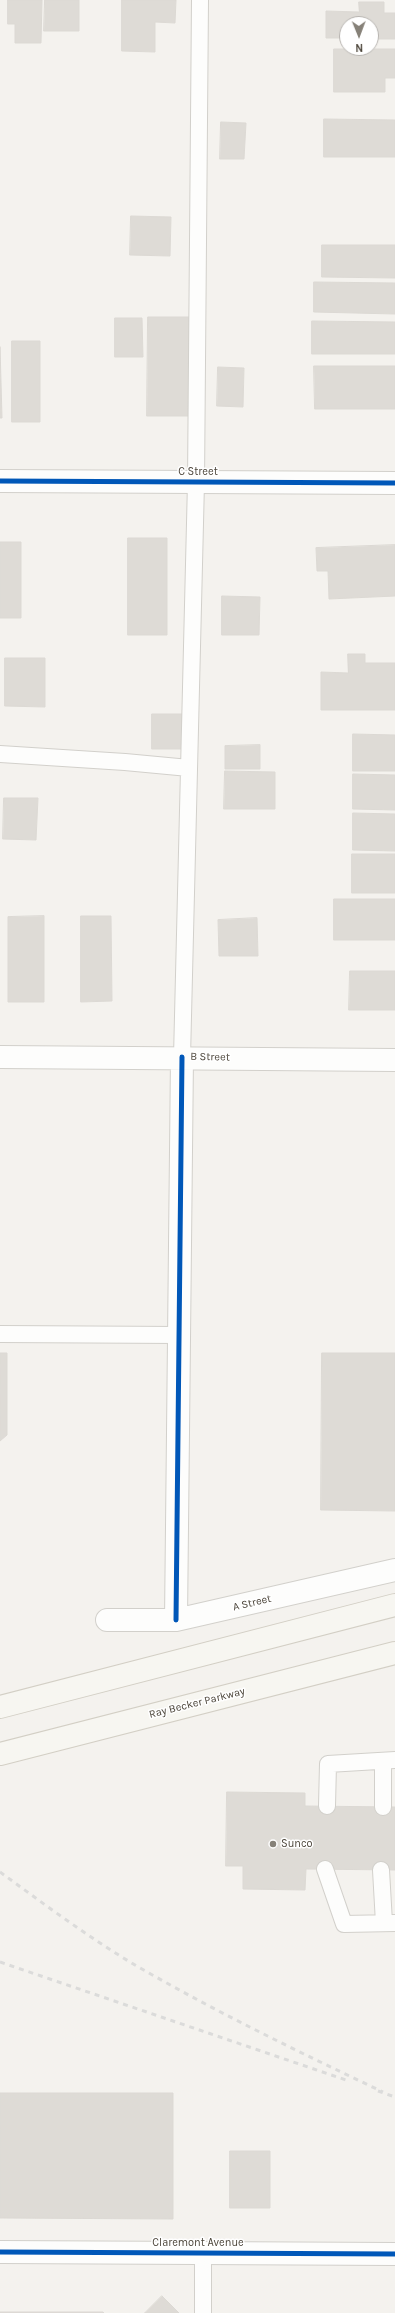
<!DOCTYPE html>
<style>
body{margin:0}
#map{position:relative;width:395px;height:2313px;overflow:hidden;background:#f4f2ee;font-family:Karla,sans-serif}
canvas{display:block}
.north{position:absolute;left:339px;top:16px;width:40px;height:40px;box-sizing:border-box;background:#fff;border:1px solid #b7b4b0;border-radius:50%;rotate:179deg;font-size:11px;font-weight:700;line-height:16px;text-align:center;color:#4b4439}
.north::after{content:'';display:block;margin:auto;width:14px;height:18px;background:#868178;clip-path:polygon(50% 0,100% 100%,50% 72%,0 100%)}
</style>
<div id="map">
<canvas width="395" height="2313"></canvas>
<div class="north">N</div>
</div>
<script>
const ctx = document.querySelector('canvas').getContext('2d');
ctx.lineJoin = 'round';
function fillPath(path, color) {
  ctx.fillStyle = color;
  ctx.fill(path, 'evenodd');
}
function trace(path, color, width, dash) {
  ctx.strokeStyle = color;
  ctx.lineWidth = width;
  ctx.lineCap = dash ? 'butt' : 'round';
  ctx.setLineDash(dash || []);
  ctx.stroke(path);
}
function write(font, color, halo, rows, align = 'center') {
  ctx.font = font + ' Karla,sans-serif';
  ctx.lineWidth = 3;
  ctx.setLineDash([]);
  ctx.textBaseline = 'middle';
  ctx.strokeStyle = halo;
  ctx.fillStyle = color;
  for (const [text, x, y, turn = 0] of rows) {
    ctx.save();
    ctx.translate(x, y);
    ctx.rotate((+turn || 0) * Math.PI / 180);
    ctx.textAlign = isNaN(turn) ? turn : align;
    if (halo) ctx.strokeText(text, 0, 0);
    ctx.fillText(text, 0, 0);
    ctx.restore();
  }
}
const building = new Path2D(`
 M8,0h34l-1,43h-26v-19h-7z
 M45,0h34v31h-35z
 M122,0h54l-1,23 -20,-1v30l-33,-1z
 M359,2h25v11h11v26h-24v-15h-24v14h-21v-27l33,1z
 M334,49h61v29h-10v14h-51z
 M324,119l71,1v37h-71z
 M221,122l25,1 -2,36h-24z
 M131,216l40,1 -1,39 -40,-1z
 M322,245h73v33l-73,-1z
 M314,282l81,1v31l-81,-2z
 M148,317h43l-1,99h-43z
 M115,318h27l1,39h-28z
 M312,321l83,1v32h-83z
 M12,341h28v81h-28z
 M0,347l2,71h-2z
 M314,366h81v43h-80z
 M218,367l26,1 -1,39 -26,-1z
 M128,538h39v97h-39z
 M0,542h21v76h-21z
 M395,545v51l-66,3 -1,-28h-11l-1,-23z
 M222,596l38,1 -1,38h-37z
 M348,654h17v9h30v47h-74v-38l27,1z
 M5,658h40v49l-40,-1z
 M152,714h36v35h-36z
 M353,734l42,1v36h-42z
 M260,745v24h-35v-23z
 M225,771l50,1v37h-51z
 M353,774l42,1v35l-42,-1z
 M4,798h34l-2,42 -33,-1z
 M353,813l42,1v37l-42,-1z
 M352,854h43v39h-43z
 M334,899h61v41h-61z
 M44,916v86h-36v-85z
 M81,916h30l1,85 -31,1z
 M257,918l1,38h-39l-1,-36z
 M350,971h45v39h-46z
 M0,1353h7v82l-7,6z
 M322,1353h73v158l-74,-1z
 M227,1792l78,1v13l90,1v63l-89,-1 -1,21 -62,-1v-23h-17z
 M0,2093h173v126l-173,-1z
 M230,2151h40v57h-40z
 M162,2296l17,17h-34z
 M0,2312h103l1,1h-104z`);
const lane = new Path2D(`
 M0,754l125,8 64,6
 M182,1057l14,-575 4,-482
 M0,1334l179,1
 M327,1806l1,-42 67,-4
 M383,1807v-46
 M325,1869l19,55 51,-1
 M381,1870l3,53
 M203,2253v60`);
const street = new Path2D(`
 M0,481l395,2
 M0,1057l395,3
 M107,1620h69l219,-50
 M176,1620l6,-563
 M0,2252l395,2`);
const secondary = new Path2D(`
 M0,1707l395,-102
 M0,1754l395,-101`);
const rail = new Path2D(`
 M0,1872c44,32 88,65 135,93 81,47 164,87 248,127
 M0,1962l346,118
 M378,2091l17,6`);
const cycleway = new Path2D(`
 M0,481l395,2
 M176,1620l6,-563
 M0,2252l395,2`);
const markers = [
 [273,1844,4,"#868178"]
];
const streetNames = [
 ["C Street",198,472],
 ["B Street",210,1057,1],
 ["A Street",252,1603,-13],
 ["Ray Becker Parkway",197,1703,-14],
 ["Claremont Avenue",198,2243]
];
const poiNames = [
 ["Sunco",281,1844]
];
fillPath(building, '#dedbd6');
trace(building, '#dcd9d4', 1);
trace(lane, '#d2d0cb', 18);
trace(street, '#d2d0cb', 24);
trace(secondary, '#d3cfc5', 24);
trace(lane, '#fdfdfc', 16);
trace(street, '#fdfdfc', 22);
trace(secondary, '#f7f6f1', 22);
trace(rail, '#dbdbda', 3, [5, 5]);
trace(cycleway, '#0057b8', 5);
for (const [x, y, r, color] of markers) {
  const dot = new Path2D();
  dot.arc(x, y, r, 0, 2 * Math.PI);
  ctx.fillStyle = color;
  ctx.fill(dot);
  trace(dot, '#fff', 1.5);
}
write('11px', '#4b4439', '#fff', streetNames);
write('11px', '#4b4439', '#fff', poiNames, 'left');
</script>
